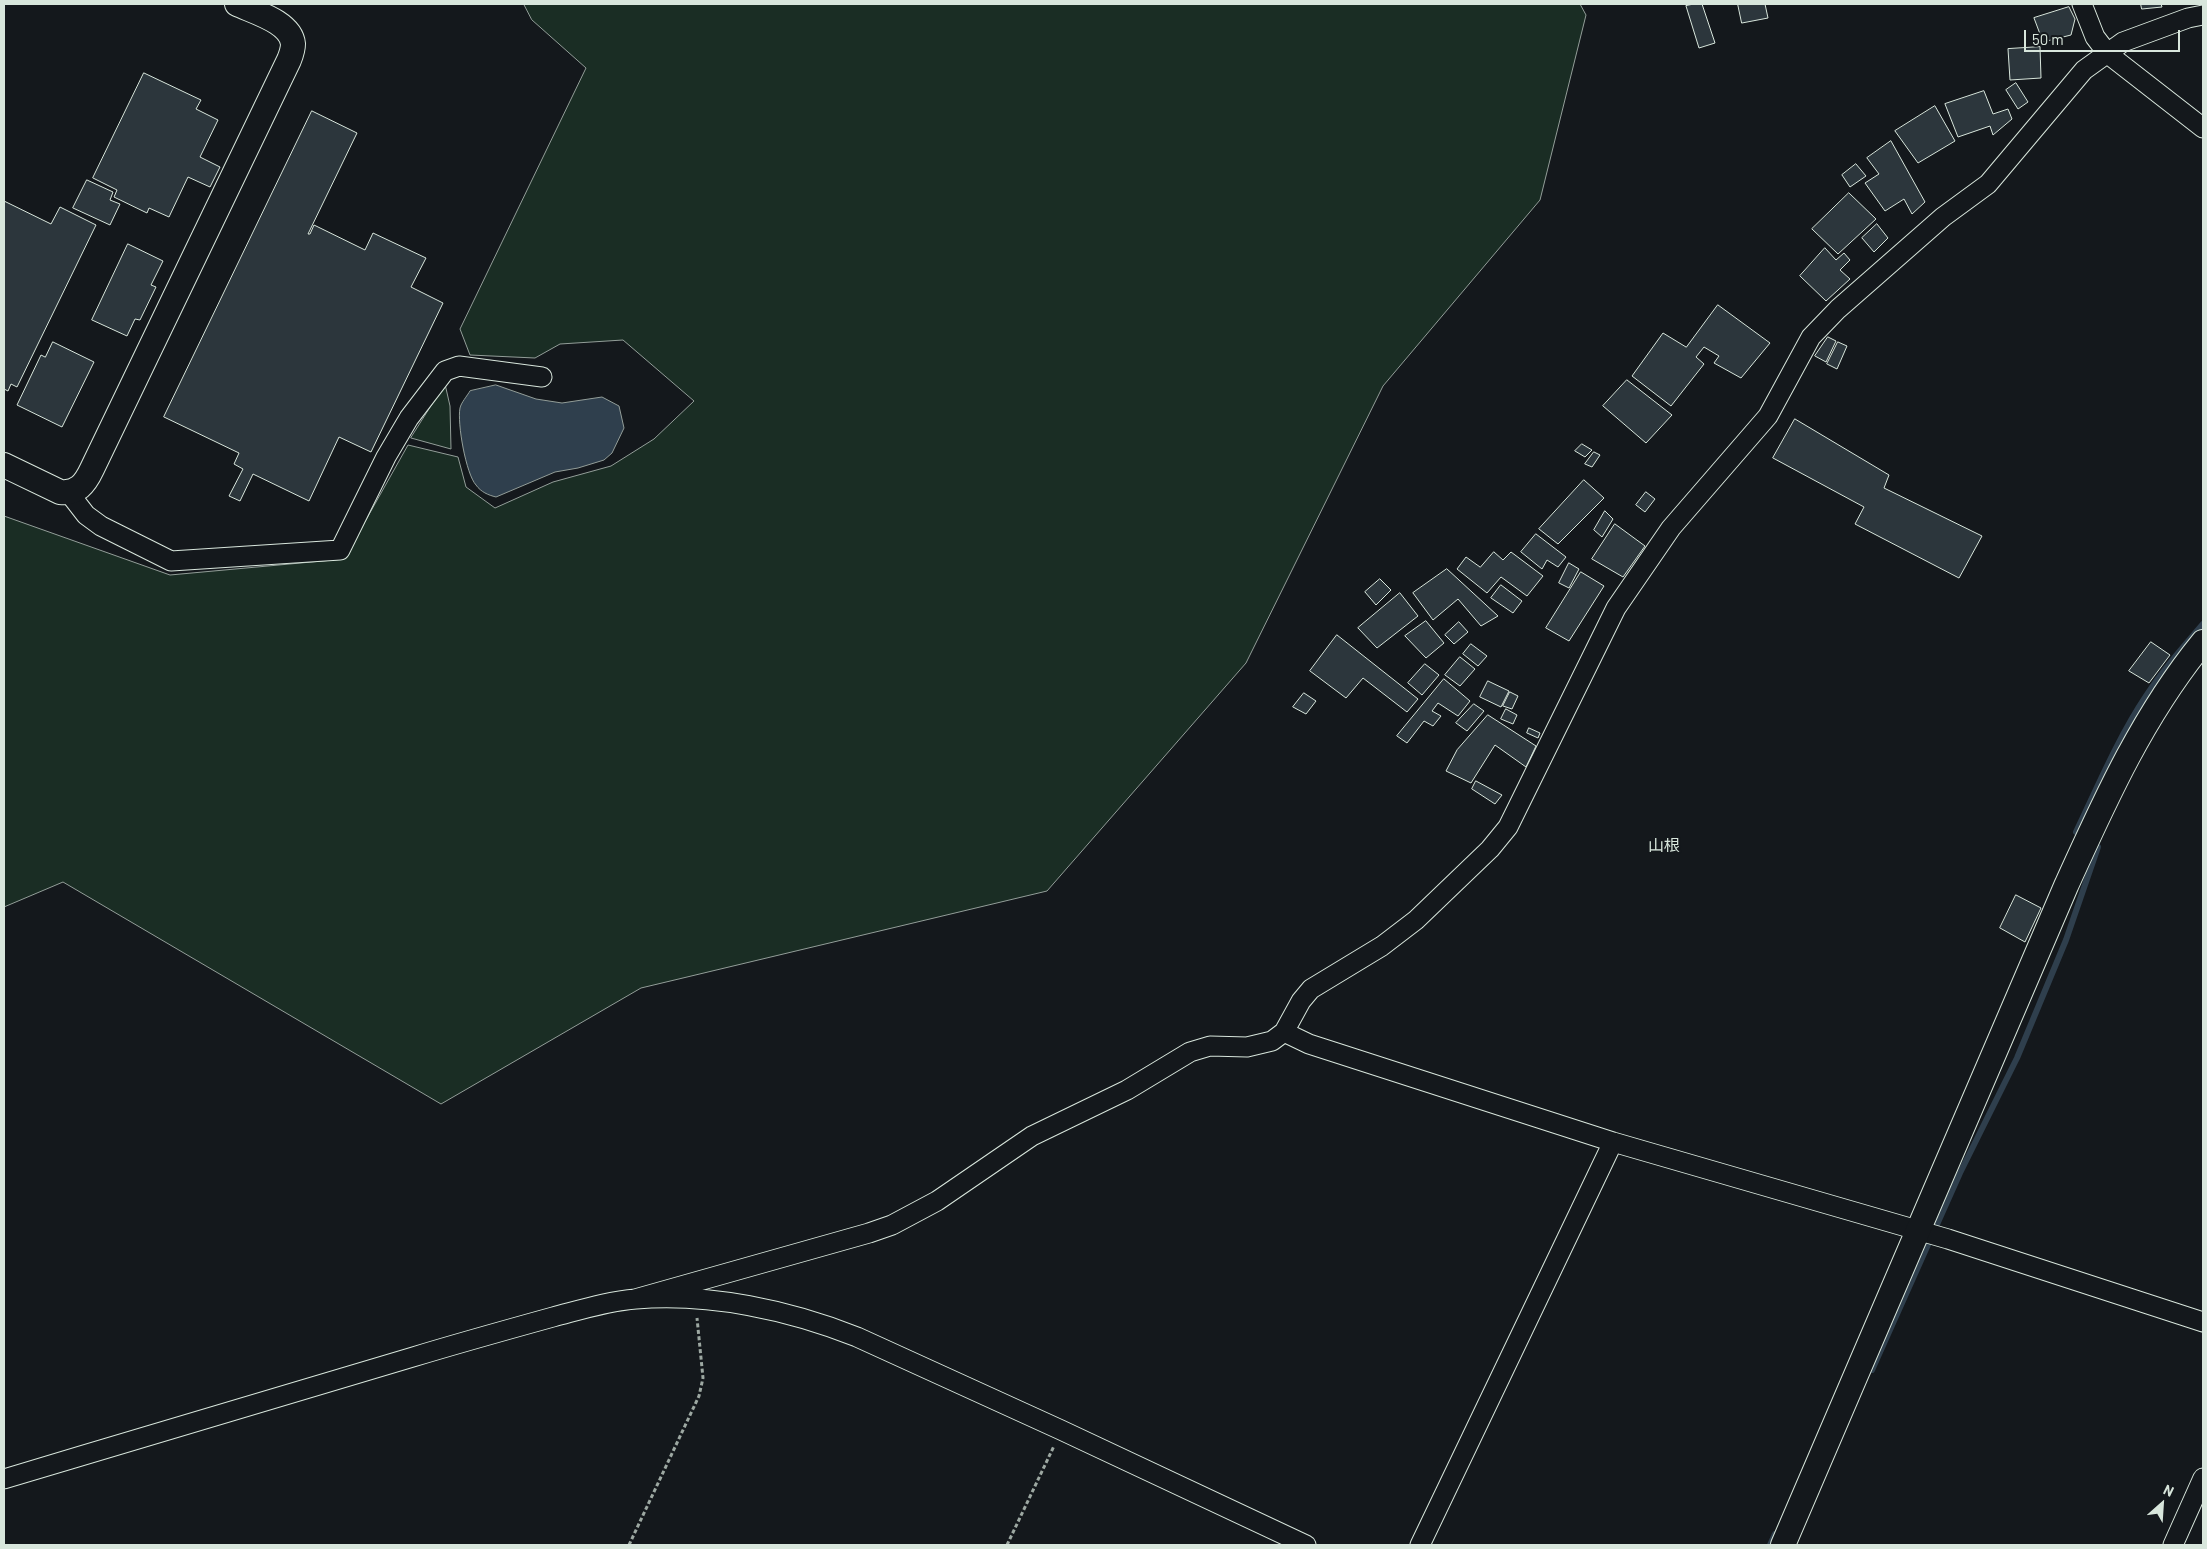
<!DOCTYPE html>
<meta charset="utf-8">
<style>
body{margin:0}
#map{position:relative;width:2207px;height:1549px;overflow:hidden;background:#14181c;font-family:Barlow,sans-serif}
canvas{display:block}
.frame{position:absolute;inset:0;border:5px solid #d8e6dc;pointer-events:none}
.north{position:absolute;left:2137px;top:1479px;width:50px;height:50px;-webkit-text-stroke:4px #14181c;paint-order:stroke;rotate:26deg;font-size:14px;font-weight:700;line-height:20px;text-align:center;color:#d8e6dc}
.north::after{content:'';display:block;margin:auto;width:18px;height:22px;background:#d8e6dc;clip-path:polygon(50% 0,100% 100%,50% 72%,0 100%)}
.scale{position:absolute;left:2024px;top:30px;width:156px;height:22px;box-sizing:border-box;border:2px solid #d8e6dc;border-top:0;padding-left:6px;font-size:15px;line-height:18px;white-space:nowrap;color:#d8e6dc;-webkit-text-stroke:4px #14181c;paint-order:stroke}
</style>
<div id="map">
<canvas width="2207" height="1549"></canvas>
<div class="frame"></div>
<div class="north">N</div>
<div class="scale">50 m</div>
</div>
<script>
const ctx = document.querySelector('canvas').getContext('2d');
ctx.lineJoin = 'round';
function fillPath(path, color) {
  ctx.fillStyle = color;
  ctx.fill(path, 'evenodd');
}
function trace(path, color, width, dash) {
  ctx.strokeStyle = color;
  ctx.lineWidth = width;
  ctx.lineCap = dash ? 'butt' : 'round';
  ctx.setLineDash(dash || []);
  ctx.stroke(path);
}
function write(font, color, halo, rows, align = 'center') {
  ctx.font = font + ' Barlow,"Noto Sans JP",sans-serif';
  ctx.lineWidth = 4;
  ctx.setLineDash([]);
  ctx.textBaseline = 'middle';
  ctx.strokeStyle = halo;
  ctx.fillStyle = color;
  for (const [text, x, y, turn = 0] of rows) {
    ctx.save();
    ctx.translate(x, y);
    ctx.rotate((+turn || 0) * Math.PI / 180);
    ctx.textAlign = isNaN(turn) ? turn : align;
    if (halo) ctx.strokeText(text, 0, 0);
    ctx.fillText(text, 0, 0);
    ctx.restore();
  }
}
const green = new Path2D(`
 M524,4h1056l6,11 -46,185 -157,186 -137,277 -199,228 -406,97 -200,116 -378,-222 -59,25v-391l166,59 174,-16 64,-114 50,12 8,30 29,21 58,-26 58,-16 43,-27 40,-38 -71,-61 -63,4 -25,14 -65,-3 -10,-26 126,-261 -54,-48z
 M445,384l5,22 1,43 -40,-11z`);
const water = new Path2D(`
 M496,385l40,14 26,4 40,-6 17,9 5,22 -12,25 -8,7 -26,8 -23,4 -59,25c-8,-2 -15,-5 -20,-12 -10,-11 -19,-62 -16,-77 1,-5 7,-12 10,-17z`);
const stream = new Path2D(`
 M2079,834l-3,-2c22,-46 42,-94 70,-136 17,-26 37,-49 57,-72
 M1872,1370l88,-197 57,-115 49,-118 32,-93 -4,-2
 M1770,1545l5,-11`);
const building = new Path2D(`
 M1694,4h8l13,39 -16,5 -13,-42z
 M1738,4h27l3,14 -26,5z
 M2141,4h20l1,3 -20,2z
 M2069,7l6,12 -4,16 -28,7 -9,-24z
 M2040,47l1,31 -31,2 -2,-31z
 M144,73l57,27 -5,9 22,11 -18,37 20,10 -10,20 -22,-10 -19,40 -20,-9 -2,5 -33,-16 3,-7 -24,-12z
 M2016,83l12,19 -10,7 -12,-19z
 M1984,91l9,23 15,-5 4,10 -19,16 -3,-9 -32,11 -13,-33z
 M1935,106l20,35 -37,22 -23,-32z
 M312,111l45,22 -49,101h2l4,-9 51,25 8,-17 53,25 -15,29 32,16 -72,149 -32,-15 -30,64 -56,-27 -13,27 -11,-5 14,-27 -9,-5 5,-11 -75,-36z
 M1891,141l34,61 -13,12 -8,-15 -19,12 -20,-28 14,-9 -12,-16z
 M1856,164l10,12 -16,11 -8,-12z
 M87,180l26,12 -3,8 10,4 -10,21 -37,-17z
 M1849,193l27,26 -38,35 -26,-25z
 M4,201l47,23 9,-17 36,18 -79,162 -6,-3 -3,7 -4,-2z
 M1877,224l11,14 -14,14 -12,-14z
 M128,244l35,17 -12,24 5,2 -16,33 -5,-1 -8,17 -35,-16z
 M1825,248l11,12 8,-7 6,7 -10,10 10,9 -24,22 -26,-25z
 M1718,305l52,38 -29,35 -27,-15 5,-7 -15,-9 -8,10 8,7 -33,42 -39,-30 31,-43 23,14z
 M1828,337l8,4 -10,21 -11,-6z
 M53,342l41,20 -32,65 -45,-22 24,-50 4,2z
 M1838,342l9,4 -10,23 -10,-5z
 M1627,380l45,35 -26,28 -43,-37z
 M1795,419l94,56 -5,13 98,48 -23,42 -104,-54 9,-17 -91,-49z
 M1582,444l10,6 -7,7 -10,-6z
 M1594,452l6,3 -8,12 -7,-3z
 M1584,480l20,18 -46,46 -19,-15z
 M1646,492l9,7 -10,13 -9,-7z
 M1605,511l8,8 -11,18 -8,-7z
 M1615,524l30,22 -22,31 -31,-18z
 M1536,534l30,23 -8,10 -11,-7 -5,9 -21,-17z
 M1494,552l9,8 8,-8 32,24 -16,20 -26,-19 -14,16 -30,-24 9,-12 14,10z
 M1569,563l10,6 -10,19 -10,-5z
 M1447,569l51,47 -17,10 -23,-27 -25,21 -20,-27z
 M1581,572l23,14 -35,55 -23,-13z
 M1380,579l11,11 -15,15 -11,-13z
 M1501,585l21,16 -9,12 -22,-15z
 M1400,593l18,23 -41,32 -19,-20z
 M1426,621l18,22 -18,15 -21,-22z
 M1459,622l9,10 -14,12 -9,-9z
 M1337,635l81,64 -11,13 -44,-34 -17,20 -36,-27z
 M2151,642l19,13 -21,28 -20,-12z
 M1471,644l16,12 -9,10 -15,-12z
 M1460,657l15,12 -15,17 -15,-11z
 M1425,664l14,11 -17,20 -14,-12z
 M1444,679l26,22 -12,15 -20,-13 -6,8 9,5 -8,10 -9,-5 -17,22 -10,-7z
 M1488,681l21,10 -8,16 -21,-10z
 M1510,692l8,4 -6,13 -9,-3z
 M1304,693l12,8 -10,13 -13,-7z
 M1474,704l10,7 -17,20 -11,-8z
 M1506,709l11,6 -4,9 -12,-5z
 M1488,715l48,31 -10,21 -31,-22 -24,38 -25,-12 11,-21z
 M1529,728l11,5 -2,5 -11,-5z
 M1476,781l26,14 -7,9 -23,-15z
 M2016,895l25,13 -16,34 -25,-14z`);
const path = new Path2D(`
 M629,1545l70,-149 4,-18 -6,-60
 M1007,1545l47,-99`);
const minor = new Path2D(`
 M2082,4l13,33 13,17 95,74
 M69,493l17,22 15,11 70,35 169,-11 46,-93 23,-39 36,-47 14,-5 83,11
 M1284,1032l25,12 304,98 335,97 255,83
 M635,1299l234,-66 23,-8 45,-24 95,-65 95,-46 63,-38 20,-6 37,1 25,-6 12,-9 17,-31 10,-12 71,-43 34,-26 74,-71 18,-22 108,-219 55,-80 97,-112 43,-79 27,-28 105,-92 45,-33 96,-114 39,-28 65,-24 15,-3
 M4,1479c136,-41 272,-81 409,-122 46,-14 93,-27 140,-40 27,-7 55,-16 83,-18 74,-6 153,11 221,38l204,93 245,115
 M1420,1545l193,-403
 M2173,1545l30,-67`);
const tertiary = new Path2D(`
 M4,465l56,27c17,2 25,-8 32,-23l197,-409c2,-5 4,-11 4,-16 -2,-22 -39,-32 -56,-40
 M1783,1545l283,-659c39,-86 77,-171 137,-244`);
const neighbourhoodNames = [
 ["山根",1664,846]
];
fillPath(green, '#1a2d24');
trace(green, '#939e99', 1);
fillPath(water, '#2f3f4d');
trace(water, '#939e99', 1);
trace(stream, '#2f3f4d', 6);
fillPath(building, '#2c363c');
trace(building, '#d8e6dc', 1);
trace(minor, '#d8e6dc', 21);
trace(tertiary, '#d8e6dc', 26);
trace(path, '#9da8a2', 3, [4, 2.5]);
trace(minor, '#14181c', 19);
trace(tertiary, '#14181c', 24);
write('16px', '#d8e6dc', '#14181c', neighbourhoodNames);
</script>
